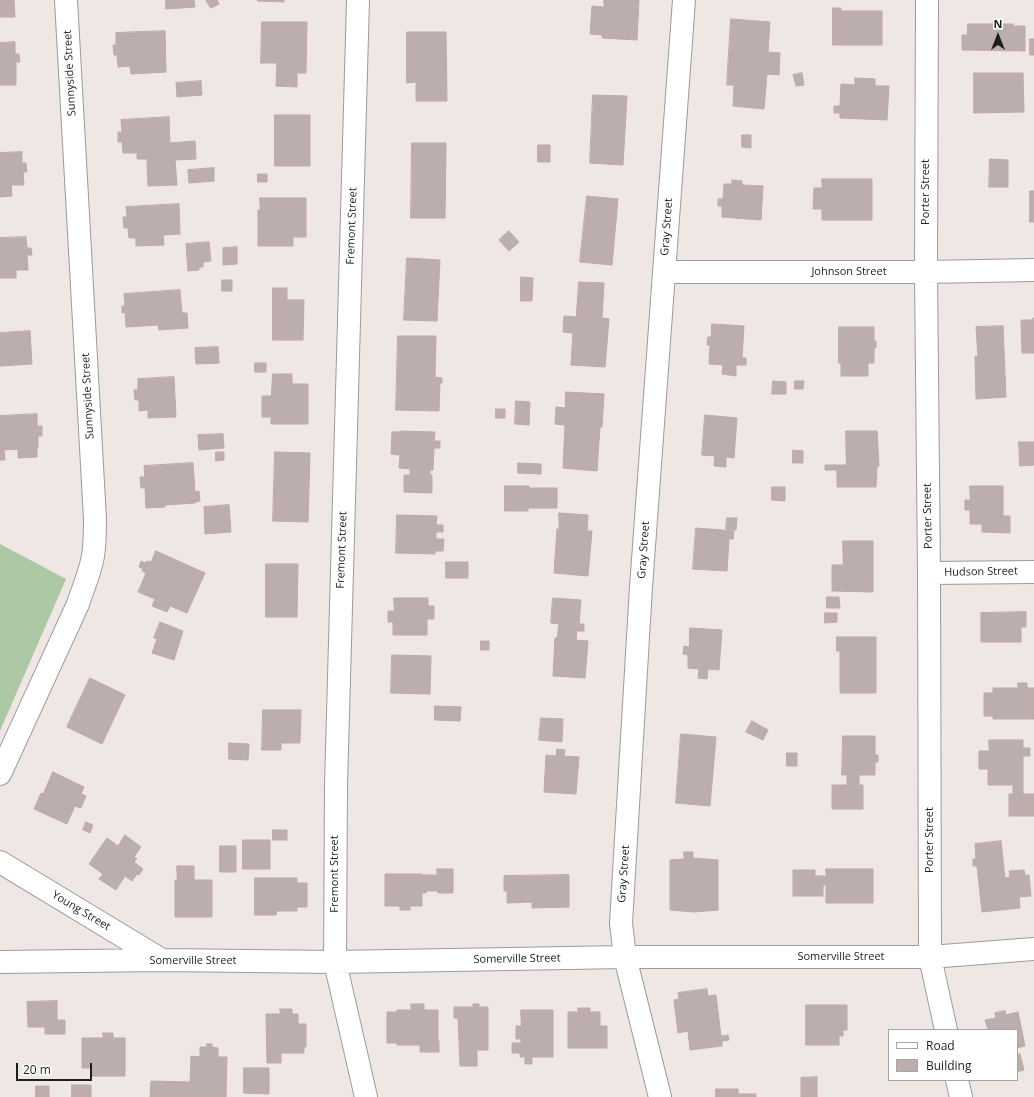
<!DOCTYPE html>
<style>
body{margin:0}
#map{position:relative;width:1034px;height:1097px;overflow:hidden;background:#efe7e4;font-family:"Open Sans",sans-serif}
canvas{display:block}
.legend{position:absolute;left:888px;top:1029px;width:130px;height:52px;box-sizing:border-box;background:#fff;border:1px solid #a5a5a5;margin:0;padding:5px 7px;list-style:none;font-size:12px;color:#1e1e1e}
.legend li{display:flex;align-items:center;gap:8px;height:20px}
.legend b{width:20px;border:1px solid #a5a5a5}
.north{position:absolute;left:978px;top:16px;width:40px;height:40px;-webkit-text-stroke:3px #fff;paint-order:stroke;rotate:0deg;font-size:11px;font-weight:700;line-height:16px;text-align:center;color:#1e1e1e}
.north::after{content:'';display:block;margin:auto;width:14px;height:18px;background:#1e1e1e;clip-path:polygon(50% 0,100% 100%,50% 72%,0 100%)}
.scale{position:absolute;left:16px;top:1063px;width:76px;height:18px;box-sizing:border-box;border:2px solid #1e1e1e;border-top:0;padding-left:5px;font-size:12px;line-height:14px;white-space:nowrap;color:#1e1e1e;-webkit-text-stroke:3px #fff;paint-order:stroke}
</style>
<div id="map">
<canvas width="1034" height="1097"></canvas>
<ul class="legend">
<li><b style="height:5px;background:#fff"></b>Road</li>
<li><b style="height:11px;background:#bcaead"></b>Building</li>
</ul>
<div class="north">N</div>
<div class="scale">20 m</div>
</div>
<script>
const ctx = document.querySelector('canvas').getContext('2d');
ctx.lineJoin = 'round';
function fillPath(path, color) {
  ctx.fillStyle = color;
  ctx.fill(path, 'evenodd');
}
function trace(path, color, width, dash) {
  ctx.strokeStyle = color;
  ctx.lineWidth = width;
  ctx.lineCap = dash ? 'butt' : 'round';
  ctx.setLineDash(dash || []);
  ctx.stroke(path);
}
function write(font, color, halo, rows, align = 'center') {
  ctx.font = font + ' "Open Sans",sans-serif';
  ctx.lineWidth = 4;
  ctx.setLineDash([]);
  ctx.textBaseline = 'middle';
  ctx.strokeStyle = halo;
  ctx.fillStyle = color;
  for (const [text, x, y, turn = 0] of rows) {
    ctx.save();
    ctx.translate(x, y);
    ctx.rotate((+turn || 0) * Math.PI / 180);
    ctx.textAlign = isNaN(turn) ? turn : align;
    if (halo) ctx.strokeText(text, 0, 0);
    ctx.fillText(text, 0, 0);
    ctx.restore();
  }
}
const cemetery = new Path2D(`
 M0,544l66,35 -66,152z`);
const building = new Path2D(`
 M0,0h14l1,17h-15z
 M166,0h28l1,7 -29,2z
 M206,0h11l2,4 -8,4z
 M258,0h26v2l-26,-1z
 M604,0h35l-2,40 -35,-2v-3l-12,-1 2,-28 12,1z
 M833,8h8v3h41v34h-49z
 M731,19l39,3 -2,30 12,1 -1,22 -12,-1 -3,35 -31,-3 1,-21h-7z
 M262,22h45l-1,51h-9v14l-21,-1 1,-23h-16z
 M968,24h45v2h12v25l-63,-1v-15h5z
 M165,31l1,41 -35,2 -1,-8 -12,1 -1,-12h-3l-1,-10h3v-12z
 M407,32h39l1,69h-31v-19l-9,1z
 M1030,39h4v16h-4z
 M15,42v12h4l1,8h-4v23h-16v-42z
 M802,73l2,12 -8,1 -3,-11z
 M974,73h49l1,39 -50,1z
 M855,78l20,1v7h14l-2,34 -47,-2v-5h-6v-7h6l1,-22 14,1z
 M201,81l1,14 -25,2 -1,-14z
 M593,95l34,1 -4,69 -33,-2z
 M275,115h35v51h-35z
 M169,117l1,26 25,-2 1,18 -21,1 2,25 -29,1 -1,-27h-10v-6h-14l-1,-11h-4v-10h4l-1,-12z
 M742,135h9v13l-9,-1z
 M412,143h34l-1,75h-34z
 M538,145h12v17h-12z
 M22,152v11h4l1,9h-4l1,13h-13l1,11 -12,1v-44z
 M990,159l18,1v27h-19z
 M214,168v13l-25,2 -1,-13z
 M258,174h9v8h-9z
 M822,179h50v41h-50v-11h-9l1,-21h8z
 M732,180l10,1v4l21,1 -2,34 -39,-3v-11h-4v-7h5l1,-15h8z
 M1030,191h4v31h-4z
 M587,196l31,3 -6,66 -32,-3z
 M260,198h46v39h-13v9h-35v-36h2z
 M179,204l1,30 -17,1 1,10 -28,1v-8h-7l-1,-10h-4l-1,-11h4l-1,-10z
 M509,231l10,11 -10,9 -10,-11z
 M26,237l1,11h4l1,7h-5l1,15h-12v8h-16v-40z
 M209,242l2,19 -8,1v5h-4v3l-11,1 -2,-27z
 M237,247v17l-14,1v-17z
 M407,258l33,2 -3,61 -33,-1z
 M521,277l12,1 -1,23h-11z
 M222,280h10v11h-10z
 M579,282l25,1 -2,35 7,1 -4,48 -34,-2 2,-32 -10,-1 1,-16 12,1z
 M273,288h14v12h17l-1,40h-30z
 M180,290l2,23h5l1,15 -29,2 -1,-5 -32,2 -1,-15 -3,1v-7h3l-1,-12z
 M1033,318h1v35h-12l-1,-33h12z
 M712,324l32,2 -2,32h4v7h-10v11l-14,-2 1,-9 -14,-1 1,-19h-3l1,-8h3z
 M1003,326l3,71 -30,2 -1,-43h3l-2,-29z
 M839,327h35v14h2v7h-2v15h-6v13h-27v-13h-2z
 M30,331l2,33 -32,2v-33z
 M398,336h38l-1,41 7,1v5h-2l-1,28 -43,-1z
 M218,347l1,16 -23,1 -1,-16z
 M255,363h11v9h-11z
 M273,374h19v10h16v40h-37v-7h-9v-21h9z
 M174,377l2,40 -28,1v-8l-9,1v-11h-4l-1,-10h4v-11z
 M773,381l13,1v12h-14z
 M795,381h9l-1,8h-8z
 M566,392l38,2 -2,33h-2l-3,44 -34,-3 2,-43 -10,-1 1,-17 9,1z
 M516,401l14,1 -1,23 -14,-1z
 M496,409h9v9h-9z
 M37,414v12h5v10h-4v12h-1v9l-19,1v-9l-14,1 1,10h-5v-44z
 M705,415l32,3 -3,40 -8,-1v10l-12,-1 1,-10 -13,-1z
 M400,431l35,1 -1,9h6v7h-6l-1,22h-3v5h2v18l-28,-1v-17h6v-6l-11,-1 1,-13 -9,-1 1,-22h8z
 M846,431h31l2,35h-2l-1,21h-39v-17h-12v-5h21z
 M223,434l1,14 -25,2 -1,-15z
 M1019,442h15v23l-14,1z
 M793,450l10,1v12h-10z
 M216,452h8v8l-8,1z
 M275,452l35,1 -2,69 -35,-1z
 M193,463l2,29 4,-1 1,10 -5,1v1l-30,2v2l-19,1 -1,-20h-4l-1,-11h5l-1,-11z
 M518,463l23,1v10l-23,-1z
 M505,486h24v2h28v20h-29v3h-23z
 M970,486h33v30h7v17l-28,-1v-8h-12v-14h-5v-10h5z
 M772,487h13v14l-13,-1z
 M229,505l2,27 -26,2 -1,-27z
 M559,513l29,2 -1,16h5l-4,45 -34,-3 3,-44h2z
 M397,515l40,1 -1,9h7v7h-7v7h8l-1,12h-8v3l-39,-1z
 M727,518h10l-1,12 -10,-1z
 M696,528l38,3 -1,8h-4l-2,32 -34,-2z
 M843,541h30v51l-41,-1v-26h11z
 M156,551l49,22 -18,40 -17,-7 -3,6 -15,-6 3,-7 -17,-7 8,-19 -4,-2 1,-2 -4,-2 2,-6 4,2 2,-2 4,1z
 M446,562h22v16h-22z
 M266,564h32l-1,53h-31z
 M827,597h12l1,11h-13z
 M394,598h34v8h6v13h-7v16h-34v-13h-5v-11h6z
 M553,598l28,2 -2,24h5v7h-7l-1,9 12,1 -3,37 -32,-2 2,-38h2l2,-14 -8,-1z
 M1026,612v15h-5v15h-40v-29z
 M825,613h12v9l-12,1z
 M160,622l23,9 -9,29 -22,-7 5,-14 -3,-1z
 M690,628l32,2 -3,40 -11,-1 -1,10 -9,-1 1,-9 -11,-1v-13l-5,-1 1,-8 5,1z
 M837,637h39v56h-36v-42h-3z
 M481,641h8v9h-8z
 M392,655l39,1 -1,38 -39,-1z
 M90,678l35,17 -23,49 -35,-17z
 M1018,683h9v5h7v31h-41v-3h-9v-23h9v-5h25z
 M435,706l26,1 -1,14 -25,-1z
 M263,710h38l-1,33h-19v7h-19z
 M541,718l22,1 -1,23 -23,-2z
 M752,721l16,9 -5,10 -17,-8z
 M681,734l35,3 -6,69 -34,-3z
 M843,736h32v19h3v7h-3v13h-16v10h4v24h-31v-24h15v-10h-5z
 M989,740h34v8h7v8h-7v38h11v22h-25v-22h4v-9h-25v-16h-9v-18h10z
 M229,743l20,1 -1,16 -19,-1z
 M557,749l8,1 -1,6 15,1 -3,37 -32,-2 2,-37 10,1z
 M787,753h10v13h-10z
 M53,772l31,15 -3,7 5,2 -5,12 -6,-2 -8,18 -33,-15 7,-16 2,1z
 M86,822l7,3 -3,8 -7,-3z
 M273,830h14v10h-14z
 M125,835l16,12 -7,10 3,2 -3,3 9,7 -4,6 -2,-1 -5,7 -7,-5 -9,14 -17,-11 4,-5 -14,-10 18,-26 11,8z
 M243,840h27v29h-27z
 M1001,841l4,37 5,-1 -1,-6 15,-1 1,5h4l2,21 -12,1 1,11 -38,4 -5,-46h-4v-7h3l-1,-15z
 M220,846h16v26h-16z
 M684,852h9v6l25,2v50l-24,2 -24,-2v-50l14,-1z
 M177,866h17v14h18v37h-37v-37h2z
 M437,869h16v24h-15v-2h-12v2h-4v13h-12v4h-10v-4h-15v-32h37v1h15z
 M826,869h47v34h-47v-18h-3v11h-30v-26h22v6h11z
 M569,875v32l-37,1v-6l-25,1v-12h-3v-15z
 M255,878h42v5h10v24h-10v4h-20l-1,4h-21z
 M707,989l1,7 8,-1 5,41 7,-1 1,5 -7,1v5l-32,4 -2,-19 -10,2 -4,-33 5,-1 -1,-6z
 M57,1001v19h8v14h-20v-7h-17l-1,-25z
 M411,1004h13v6h14v31h1v11h-19v-7h-23v-2h-10v-31h10v-2h14z
 M473,1004h6v3h9v43h-11v16h-17l-2,-48h-4v-11h19z
 M806,1005h41v25h-4v6h-4v9h-33z
 M578,1008h12v4h10v14h7v22h-39v-36h10z
 M280,1009h12v5h6v10h8v23h-2v6h-23v10h-14l-1,-49h14z
 M521,1010h32v47h-21v7h-7v-7h-5v-4h-8v-10h9v-4h-5v-13h5z
 M1005,1011l1,4 12,-3 7,34 -8,2v-18h-29l-3,-10 11,-2 -1,-5z
 M103,1033h10v5h12v38h-33v-8h-10v-30h21z
 M207,1044h5v3l6,1v9h9l-1,40h-76l1,-16 39,1 1,-26 9,1v-10h7z
 M1020,1054l4,16 -7,2v-17z
 M244,1068h25v26l-25,-1z
 M817,1077v20h-16v-19z
 M72,1085h19v12h-19z
 M36,1086h13v11h-13z
 M716,1089h22v8h-22z
 M739,1094h17v3h-17z`);
const minor = new Path2D(`
 M358,0l-22,785 -1,177 31,135
 M927,0l-1,272 3,301 1,384 16,73
 M664,272h262l108,-2
 M929,573l105,-1
 M0,774l78,-170c5,-16 12,-31 15,-48 2,-12 2,-25 2,-37l-29,-519
 M0,862l162,98
 M0,962l162,-2 173,2 290,-5h305l104,-8
 M957,1080l4,17
 M660,1097l-35,-140 -4,-34 20,-336 43,-587`);
const streetNames = [
 ["Sunnyside Street",70,73,-93],
 ["Porter Street",926,192,-90],
 ["Fremont Street",352,226,-88],
 ["Gray Street",667,227,-86],
 ["Johnson Street",849,272],
 ["Sunnyside Street",88,396,-93],
 ["Porter Street",928,516,-91],
 ["Fremont Street",342,550,-88],
 ["Gray Street",644,550,-86],
 ["Hudson Street",981,572,-1],
 ["Porter Street",930,840,-90],
 ["Fremont Street",335,874,-90],
 ["Gray Street",624,874,-86],
 ["Young Street",81,911,31],
 ["Somerville Street",841,957],
 ["Somerville Street",517,959,-1],
 ["Somerville Street",193,961]
];
fillPath(cemetery, '#adc8a5');
fillPath(building, '#bcaead');
trace(building, '#c1a8a6', 1);
trace(minor, '#9b9b9b', 24);
trace(minor, '#fff', 22);
write('11px', '#1e1e1e', '#fff', streetNames);
</script>
